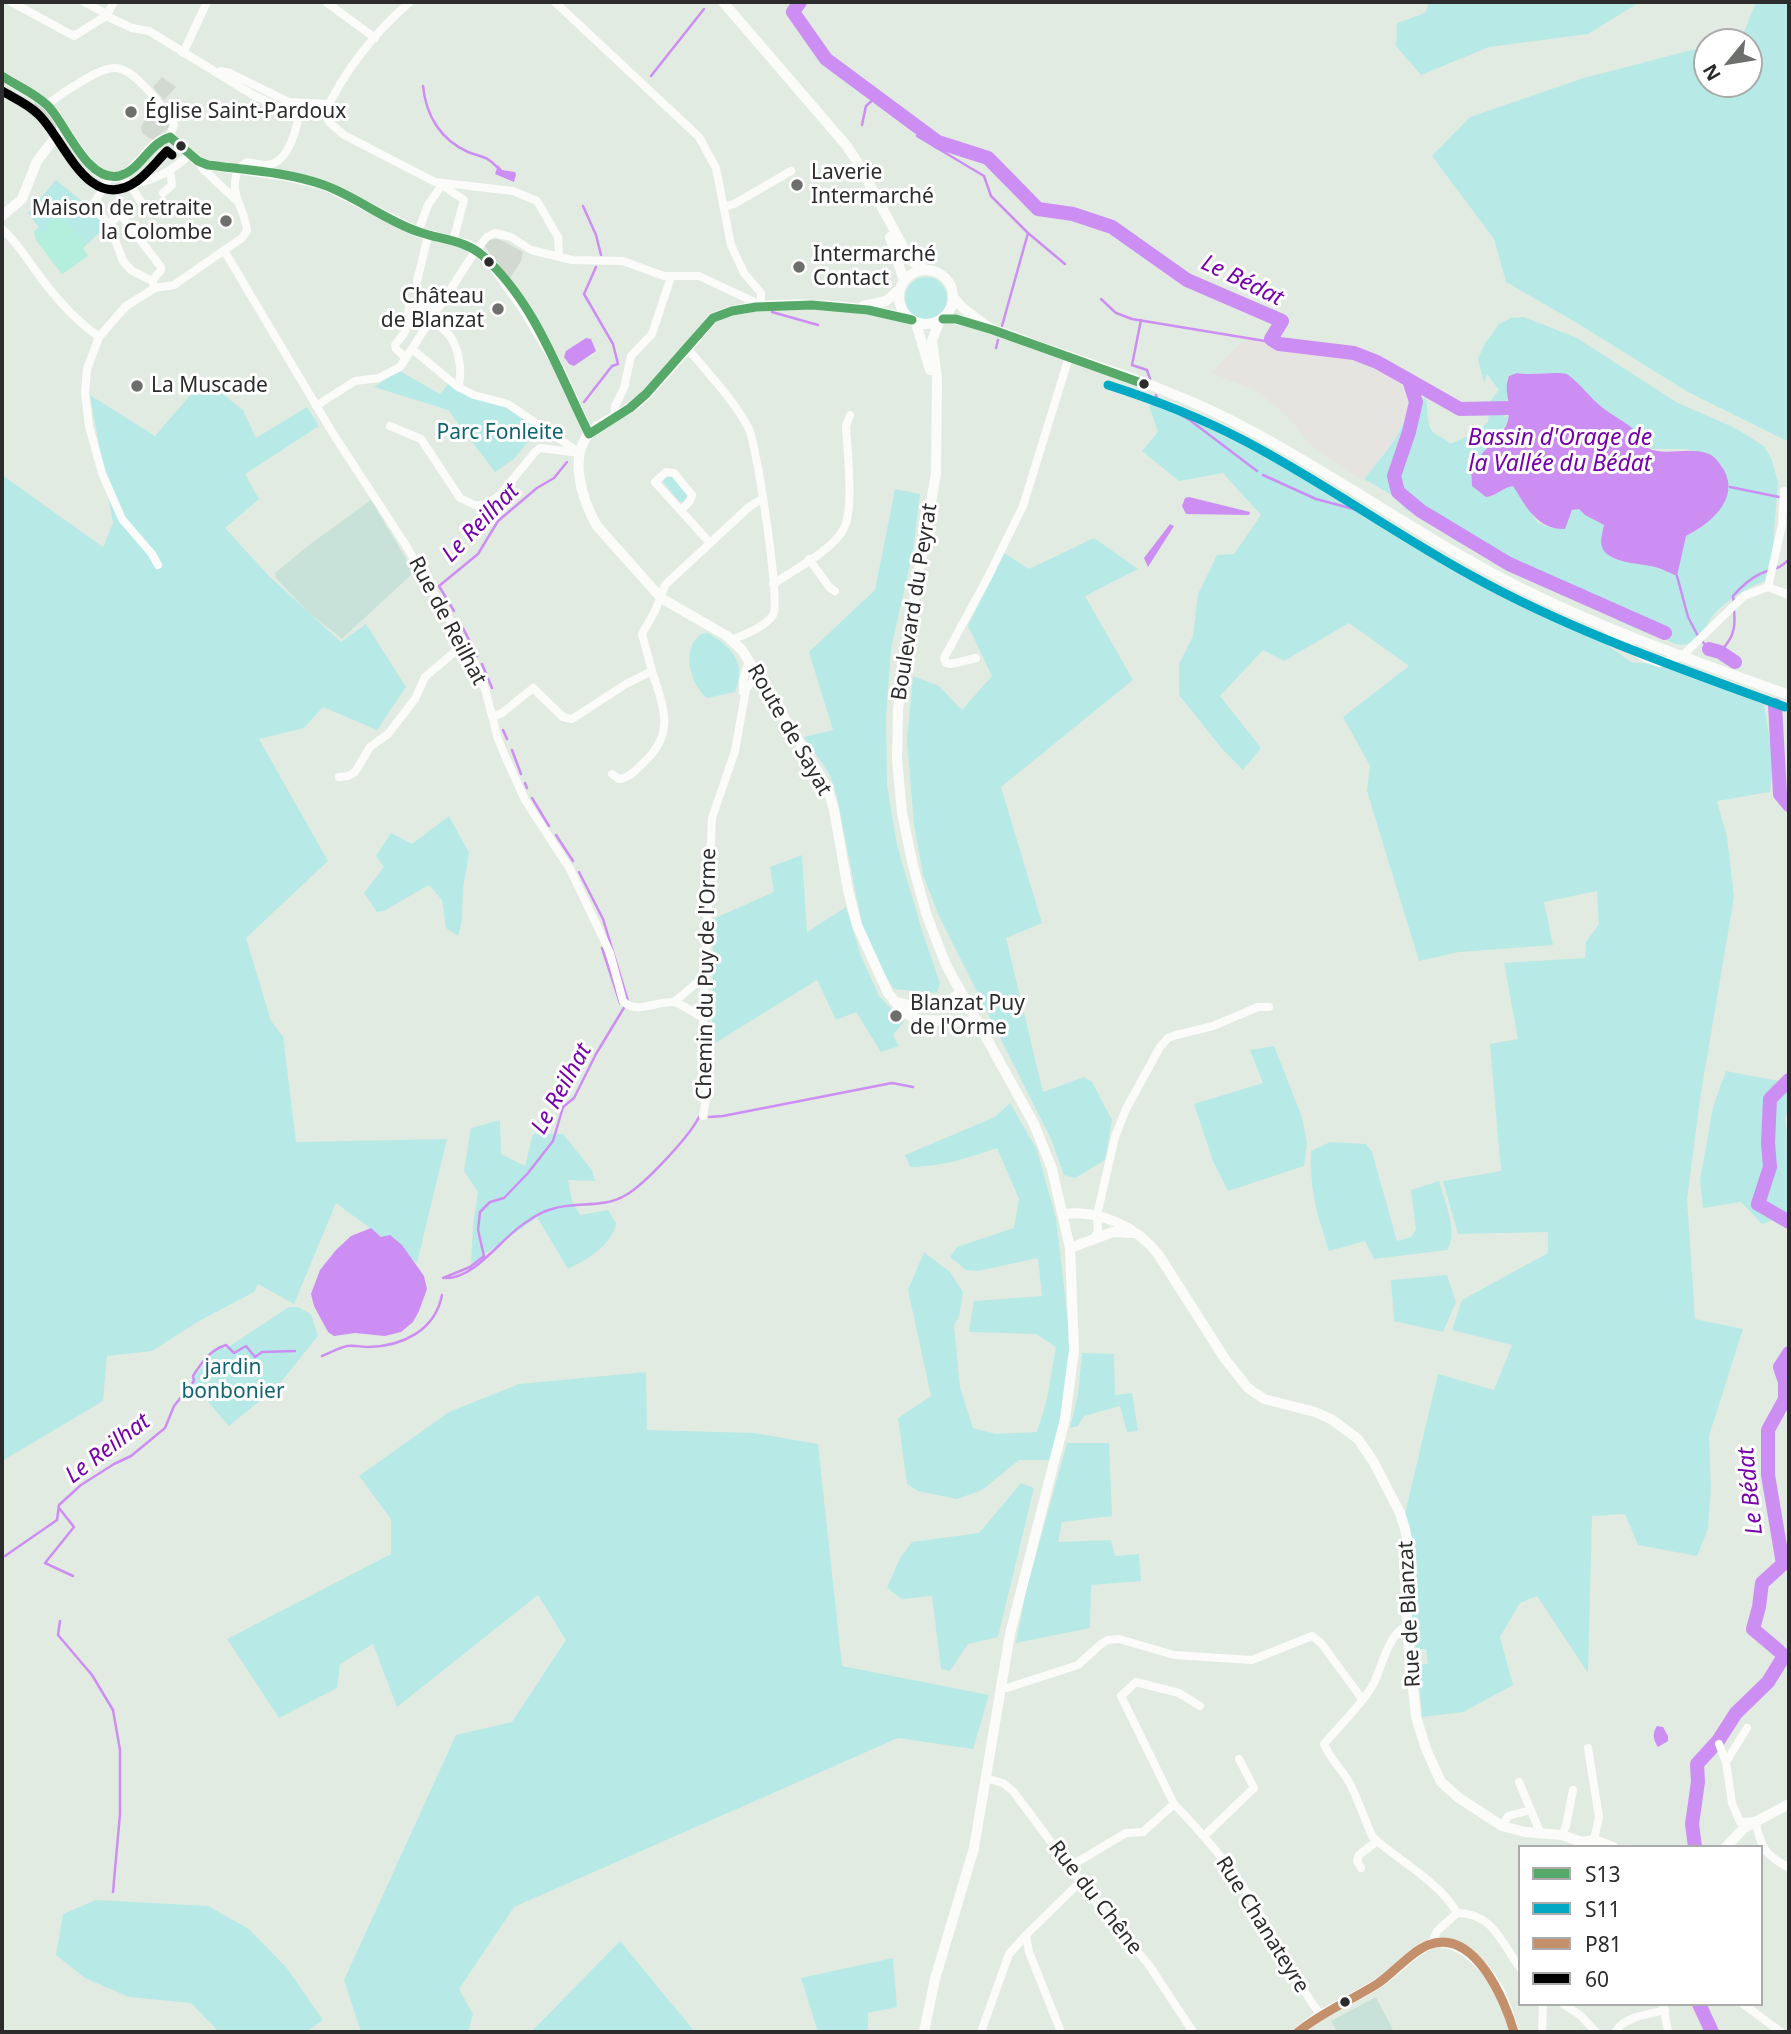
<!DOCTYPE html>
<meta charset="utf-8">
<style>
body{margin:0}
#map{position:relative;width:1791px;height:2034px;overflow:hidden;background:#e2ebe1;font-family:"Noto Sans",sans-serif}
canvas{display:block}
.frame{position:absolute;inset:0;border:4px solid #2c2c2c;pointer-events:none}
.legend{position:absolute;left:1518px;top:1845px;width:245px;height:161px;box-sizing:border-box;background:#fff;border:2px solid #ababab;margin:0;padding:9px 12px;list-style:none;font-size:21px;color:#2c2c2c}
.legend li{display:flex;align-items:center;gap:14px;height:35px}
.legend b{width:35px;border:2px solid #ababab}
.north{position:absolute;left:1693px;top:28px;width:70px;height:70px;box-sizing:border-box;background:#fff;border:2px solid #ababab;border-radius:50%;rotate:240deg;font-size:19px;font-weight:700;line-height:28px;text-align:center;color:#2c2c2c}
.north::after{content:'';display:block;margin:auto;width:24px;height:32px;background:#6c6f6b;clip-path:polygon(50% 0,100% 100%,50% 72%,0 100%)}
</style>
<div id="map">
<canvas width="1791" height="2034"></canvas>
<div class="frame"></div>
<ul class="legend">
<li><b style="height:9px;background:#57a969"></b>S13</li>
<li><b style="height:9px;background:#02a9c4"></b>S11</li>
<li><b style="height:9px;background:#c4906c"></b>P81</li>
<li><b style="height:9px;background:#000"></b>60</li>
</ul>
<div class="north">N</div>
</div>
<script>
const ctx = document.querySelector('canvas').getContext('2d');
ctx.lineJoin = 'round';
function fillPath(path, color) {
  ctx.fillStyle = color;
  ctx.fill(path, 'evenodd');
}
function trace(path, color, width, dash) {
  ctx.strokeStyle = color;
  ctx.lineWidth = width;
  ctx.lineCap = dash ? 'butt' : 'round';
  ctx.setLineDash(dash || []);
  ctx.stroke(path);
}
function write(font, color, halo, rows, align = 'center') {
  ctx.font = font + ' "Noto Sans",sans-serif';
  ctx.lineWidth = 6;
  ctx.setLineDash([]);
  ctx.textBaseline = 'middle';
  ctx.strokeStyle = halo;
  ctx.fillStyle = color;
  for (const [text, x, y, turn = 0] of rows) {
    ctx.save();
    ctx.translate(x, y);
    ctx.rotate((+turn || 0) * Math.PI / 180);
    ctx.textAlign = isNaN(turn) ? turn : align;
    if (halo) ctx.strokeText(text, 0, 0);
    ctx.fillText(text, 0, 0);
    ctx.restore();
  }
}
const industrial = new Path2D(`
 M1247,337l103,15 26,13 34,27 -2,23 -16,29 -30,37 -50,-34 -25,-31 -30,-25 -46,-18z`);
const green = new Path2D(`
 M1429,2h211l-52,32 -99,13 -68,28 -25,-29 1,-23 28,-10z
 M1756,2h33v440l-101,-50 -111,-69 -71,-41 -12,-43 -62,-83 38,-39 114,-39 123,-32v38h42v-42h-25l18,-5z
 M56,180l32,26 19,20 -24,22 5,8 -26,18 -26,-34 -2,-9 5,-3 -11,-15z
 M905 298a21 21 0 1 1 42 0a21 21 0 1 1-42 0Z
 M1524,317l53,21 99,64 59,26 29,18 8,14 6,23 -7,85 -6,13c-17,6 -32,16 -46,28 -11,10 -16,29 -32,35 -11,3 -17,-3 -24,-6 -8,-4 -18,-5 -26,-9 -27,-11 -51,-27 -76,-40 -19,-10 -72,-18 -80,-40l2,-6 -7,-3 -4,7 -11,-3 -43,-29 -12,-5 -11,-13 -31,-18c18,-23 42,-47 45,-77l3,-2 7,6 1,-8 6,1c3,11 -1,27 9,35 6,4 10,4 15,10l23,-10 15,-12 2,-21 9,-11 -12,-16 -3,9 -6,-24 6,-14 15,-21 12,-6zM1517,373c16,3 35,-2 50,1l33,32 40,29 3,9 8,5h35l28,8 14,22 -4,23 -23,26 -15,8 -9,32 -5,6c-6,-2 -11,-5 -16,-7 -14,-4 -53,-3 -55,-25 0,-4 2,-12 3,-17l-10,-5 -15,-12 -6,2 -7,12 -15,6 -13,-5 -25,-38c-11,2 -16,11 -27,12l-14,-11 -1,-18c10,-19 33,-31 38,-52l-5,1 1,-3 -5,-3 -2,-5 11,-8 -2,-18 2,-4z
 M398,370l42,24 8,-10 59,21 33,22 -26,32 -19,13 -47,-62 -74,-23z
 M204,379l39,31 13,28 51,-31 12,19 -74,48 14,25 -34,29 45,49 71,65 25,-18 40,63 -29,43 -54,-23 -19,21 -45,11 69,122 -82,77 25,83 12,15 13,106 151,-3 -30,124 -81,-60 -42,101 -36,-20 -4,8 -55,29 -47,30 -45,5 -4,45 -101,60v-986l101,72 10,-24 -23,-128 65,41z
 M1160,402l24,7 107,57 198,118 98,47 44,31 43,4 90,39 9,55 -3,32 -53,9 10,36 7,60 -34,202 -13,100 8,120 48,10 -34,107 2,52 -3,41 -11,27 -59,-11 -13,-31 -33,2 -4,157 -51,-77 -17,7 -20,34 13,48 -50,27 -41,5 -4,-52 10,-1 -2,-15h-10l-5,-30 2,-75 -8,-30 33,-140 56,16 18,-45 -60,-15 10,-30 86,-47v-21l-90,2 -15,-53 58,-10 -11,-127 28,-5 -14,-76 81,-5 1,-16 13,-18 -2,-33 -53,11 9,43 -94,7 -40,9 -52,-170 3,-25 -27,-49 66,-51 -60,-43 -65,38 -21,-11 -43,46 41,52 -18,22 -20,-20 -44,-55v-31l14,-28 5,-42 19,-39 17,-1 27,-39 -38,-42 -44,8 -37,-30 16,-19 -9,-26z
 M672,476l16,19 -4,7 -5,-1 -16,-19 2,-5z
 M895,489l25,5 -7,57 -22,98 -5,69 1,66 10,61 23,79 20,59 -3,10 -43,-4 -13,-20 -19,-44 -25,-128 -7,-22 -26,-38 29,-7 -24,-78 66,-62z
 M1094,538l44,31 -53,27 48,84 -132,107 41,136 -36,15 37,154 41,-15 8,5 20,38 -7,40 -30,18 -11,-3 -13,-36 -112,-223 -16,-41 -9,-50 -7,-85 6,-64 26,10 23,24 30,-34 -24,-50 36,-73 25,16z
 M708,633c24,14 39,30 27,59l-28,6c-14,-10 -23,-39 -14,-55 2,-3 5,-6 8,-9z
 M449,816l20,37 -6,36 -1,31 -4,16 -12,-8 -4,-28 -13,-15 -45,26 -7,1 -13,-19 20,-26 -8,-11 15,-23 21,11z
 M802,855l5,77 39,-25 15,49 18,40 25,26 -11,13 6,11 -18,6 -25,-40 -20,8 -19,-40 -105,65 1,-126 61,-27 -4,-25z
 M1274,1046l28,71 5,26 -3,23 -76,25 -15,-30 -19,-57 69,-21 -13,-33z
 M1726,1071l63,12v23l-4,12 4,28v68l-27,10 -21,-22 -38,6 -3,-28 13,-73z
 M1010,1103l27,47 19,68 13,112v37l-10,58 -9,35h-31l-37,30 -25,9 -39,-8 -11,-7 -9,-66 33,-22 -23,-106 16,-38 26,20 13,20 -4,24 -5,10 6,61 13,41 23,6 41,-2 10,-33 9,-52 -20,-13 -67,-2 5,-31 68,-5 -4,-38 -60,13 -12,-1 -16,-13 7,-10 57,-19 5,-29 -22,-51c-33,11 -52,18 -87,19l-5,-12 90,-38z
 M500,1120l1,34 24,12 8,-32h30l29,36 3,11 -27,-1 4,21 8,14 28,-5 8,13c-3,21 -30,38 -48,46l-31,-52 -66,47 2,-38 5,-34 -14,-21 7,-43z
 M1330,1142l36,2 6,8 25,89 14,-4 5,-7 -5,-40 28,-9c5,19 20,51 8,69l-73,9 -9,-18 -36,10c-12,-38 -19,-58 -18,-100z
 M1447,1275l9,27 -13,30 -49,-11 -3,-41z
 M289,1307h9l13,7 7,22 -41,51 -48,39 -38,-44 27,-36 7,3z
 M1082,1353l32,1 1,41 17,-2 6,38 -11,1 -7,-26 -36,10 -6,10 -8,2 8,-33z
 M646,1372l1,58 107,3 64,11 24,222 147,29 -16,54 -75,-11 -384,169 -55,82 14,25 -5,18h-107l-17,-52 112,-245 56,-13 54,-82 -28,-45 -141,112 -24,-63 -33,20 -3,24 -58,30 -52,-79 164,-85v-35l-32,-43 90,-64 70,-28z
 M1067,1443h42l3,73 -50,6 -4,20 53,-2 4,16 24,-2 2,27 -50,4 -1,43 -74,15 10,-52z
 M1021,1483l13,5 -36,149 -30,7 -18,27 -9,-2 -9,-73 -30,3 -15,-11 13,-30 12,-16 67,-9z
 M96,1900l112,6 41,23 37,38 37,53 -17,12h-87l-28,-29 -62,-6 -44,-19 -29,-23 7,-41z
 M620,1941l75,91h-164z
 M893,1958l4,49 -29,6v19h-50l-17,-54z`);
const cemetery = new Path2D(`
 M371,500l43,72 -72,67 -34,-27 -32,-34 -1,-5 34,-28z
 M1376,1997l18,35h-57l-6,-11z`);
const pitch = new Path2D(`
 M56,216l7,1 23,28 -3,3 5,8 -26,18 -26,-34 -2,-8 12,-1 3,-9z`);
const plaza = new Path2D(`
 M162,77l14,10 -12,13 -11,-13z
 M36,101l13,13 8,12 -5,7 -24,-20z
 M155,103l17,22 -19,15 -11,-7 -1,-6z
 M497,239l8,3 18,10 -2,9 -12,19 -25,-35 3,-5z`);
const water = new Path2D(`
 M498,165l4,5 13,2 1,3 -2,7 -19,-8z
 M586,338l5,1 5,12 -22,15 -5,-2 -5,-7 2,-6z
 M1517,373c16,3 35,-2 50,1 14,10 23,24 36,34 11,9 26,15 35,26 5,5 5,11 12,15 16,7 41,-3 59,5 7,3 11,10 15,16 16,29 -14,54 -38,66l-9,40c-8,-3 -14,-7 -22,-9 -14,-4 -53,-3 -54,-25 0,-5 2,-12 3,-17l-19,-10 -6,-6 -7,1 -7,19c-28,1 -39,-23 -52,-43 -10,1 -16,10 -27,11l-14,-11 -1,-18c9,-17 33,-31 37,-48 4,-15 -5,-31 1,-44z
 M1189,497l61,15 -1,3 -63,-1 -4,-8 3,-8z
 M1170,524l4,2 -26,41 -4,-9z
 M371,1228l10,9 9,-2 12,10 22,31 3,13 -8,22 -6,11 -12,10 -16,4 -30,-3 -21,3 -6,-4 -14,-26 -3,-12 9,-24 16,-20 15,-14z
 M1657,1726l6,1 5,9v5l-10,6c-5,-8 -6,-13 -1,-21z`);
const stream = new Path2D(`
 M651,76l53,-67
 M423,86c3,30 18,54 45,66 12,5 20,4 29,15
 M862,125l4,-19 11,-10
 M917,136l67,40 7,20 37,37 37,31
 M583,206l13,29 5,20
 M1101,299l15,14 16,6 145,24
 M772,312l46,13
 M1141,320l-9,45 15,5 3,9
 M1002,326l26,-93
 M996,348l2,-8
 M1156,395l2,6 33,20 66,50
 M584,402l28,-36 6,-2 -5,-20 -29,-50 12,-27
 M1263,475l53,24 45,12
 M1730,487l59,12
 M1677,576l11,41 10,19
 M1734,603l-1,-7c8,-9 16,-17 27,-22 12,-6 20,-4 29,-15
 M454,611l-15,-25 39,-32 20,-33 39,-33 17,-10 13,-16
 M463,628l8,16
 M1702,641l7,8
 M1720,652c13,-14 16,-23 14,-42
 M476,653l1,3
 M482,664l10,24
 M503,730l4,9
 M512,750l9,24
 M525,783l2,5
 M532,798l17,28
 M556,835l17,26
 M602,948l18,55
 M709,1117l14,-1 169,-33 21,4
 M443,1278l27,-11 14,-11 -6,-26 2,-18 10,-10 14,-4 24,-25 25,-32 10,-34 11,-9 22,-44 32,-53 -25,-82 -24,-47
 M446,1278c31,0 57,-43 82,-57 7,-5 16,-10 24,-12 24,-8 51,0 74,-14 19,-11 63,-58 73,-78
 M322,1356c8,-3 16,-8 25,-10 7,-1 15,1 22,1 33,-1 66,-16 73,-52
 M59,1508l15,19 -29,36 28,13
 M5,1556l52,-36 2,-15 22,-20 33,-21 17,-8 34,-28 9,-22 20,-25 -1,-5c9,-14 17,-26 33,-31l8,8 12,-7 9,11 7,-5 33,-1
 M60,1621l-2,14 34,40 21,35 7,40v64l-7,78
 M1784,1656l5,-8`);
const river = new Path2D(`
 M800,2l-7,10 33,47 112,83 50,16 50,51 35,5 39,13 75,53 95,41 -11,18 8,5 75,9 23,9 32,18 7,22 -7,30 -15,44 4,16 23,19 88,53 156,69
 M1409,380l51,29 49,-1
 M1709,649l11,3 15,10
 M1775,705l5,89 9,11
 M1789,1080l-19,19 -2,44 2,24 -12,37 31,18
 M1779,1651l-26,-22 6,-22 3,-24 21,-19 -15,-89v-45l17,-31v-17l-5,-15 9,-14
 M1695,1847l-3,-23 6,-42 -1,-18 21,-23 18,-28 32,-31 16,-26 -2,-2
 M1699,2004l13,28`);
const street = new Path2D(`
 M11,2l63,34 32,-20 26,12 17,3 104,64 46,21
 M84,2l19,10 3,4 8,-14
 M326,2l49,36
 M183,53l24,-51
 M217,73l4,-2 9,2 59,29 40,2
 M47,106c9,-10 21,-16 32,-23 10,-6 24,-15 36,-15 20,0 49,41 59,56l-4,13
 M325,113l4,9 15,13 91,47 78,9 24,10 21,36 1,19
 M198,161l5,8 33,31
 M119,176l11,9c26,-6 40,-12 60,-31
 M110,177l-16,26v5l15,16 14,37 8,9 21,11 3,7
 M130,185l12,18
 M163,193l9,-8 -2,-14
 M724,207l10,-3 57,-33
 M109,224l11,-10 41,53v3l-9,11
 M2,229c17,15 28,35 42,53 15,20 34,40 55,55
 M418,232l10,-27 14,-20 22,15 -11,41
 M225,252l107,180 73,112 69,117 11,28 13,50 8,19 19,42 45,69 40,84 13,48c13,14 33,0 49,1 9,0 23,12 31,16
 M417,281l11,-45
 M432,319c5,5 12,10 17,16 10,12 14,38 9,52
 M687,348c21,25 47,52 62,81 8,18 32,174 24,186 -8,12 -28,19 -41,25
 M412,349l46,38 16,8 34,9 69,47
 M406,358l-10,-9 -1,-4 10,-13 4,-26 28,5
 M316,406l39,-25 24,-3 21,-11 76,-117 11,-13 8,-4 16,4 20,13 41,10 51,1 41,15h35l62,29v-12l-17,-20 -13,-28 -15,-77 -17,-31 -144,-135
 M614,418l1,-12 9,-18 7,-32 21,-22 19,-57
 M390,426l31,13 39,59 15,7h10l15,-10 35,-43 5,-4 40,5
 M681,510l9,-9 2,-6 -18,-22 -8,-1 -11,10 55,61
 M809,559l21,29 5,3
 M158,565l-6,-11 -30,-35 -20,-46 -13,-47 -4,-33 2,-24 12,-32 27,-31 29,-18 19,-3 68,-47 5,-7c-2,-25 -19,-34 -9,-62l9,-7c6,1 12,3 18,3 22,0 30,-31 34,-49l26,-3c18,-41 51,-82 85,-111
 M773,584c21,-14 58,-33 70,-54 12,-20 4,-80 3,-104l4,-11
 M1768,587l14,-62 2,-34
 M1607,629l38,29 14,5 8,-2 15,-5 62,-60 24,-9 21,8
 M976,658l-25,6 -5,-1 -2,-5 43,-79 36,-73 46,-149
 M743,692v-12l6,-19
 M493,717l9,-4 31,-25 30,29 9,2 54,-35 26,-13 -10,-37 13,-23 10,-26 84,-78 14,-9
 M612,774l7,5c10,-1 16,-8 23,-15 34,-30 22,-55 10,-93
 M339,777l9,-1 7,-4 15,-25 18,-13 27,-35 10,-22 39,-33
 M674,1002l25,-21 4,-8
 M703,1116l3,-18 -3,-80 9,-200 23,-67 11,-62 12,-15
 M1094,1239l4,-8 -1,-16 18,-78 11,-28 34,-62 8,-9 8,-3 37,-9 45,-19h11
 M1000,1687l7,1 71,-23 23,-21 7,-4 11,-1 55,16 78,5 60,-24 9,7 41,56
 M1747,1728l-21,34 6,41 8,19 15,-1c7,28 9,33 34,47
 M1719,1744l7,18
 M1588,1748l11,69 -5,23
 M985,1778l18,5 10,8 82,110 54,64 44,67
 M1519,1782l21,50
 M1174,1804c28,29 54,59 76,93 24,39 43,81 70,117
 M1502,1826l6,-10 23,-6
 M1562,1835l4,-9 7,-36
 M1204,1836l50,-48 -15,-29
 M1377,1841c25,21 65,44 80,72
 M1069,1867l57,-34 17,-1 31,-28 -53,-108 15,-14 43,11 21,13
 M1361,1868l-4,-7 2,-6 18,-14 -5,-5c-8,-18 -14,-37 -23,-54 -8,-14 -19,-23 -25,-38 14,-17 43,-45 51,-63 6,-14 16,-52 32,-54
 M1432,1943l5,-12 20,-18c36,0 44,29 63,55
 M1563,2004l17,11 16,17
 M1663,2004l5,28
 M1743,2004l38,28
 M981,2032l28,-78 17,-19
 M1061,2032l-32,-80 -3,-17 54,-53
 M1542,2032l1,-28
 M1615,2032c10,-16 32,-17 50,-22`);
const secondary = new Path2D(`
 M723,2l123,143 12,18 49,91 5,7 14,9
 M2,76c15,10 31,17 45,29 17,16 43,82 73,71 20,-7 29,-36 50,-39l28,24 10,4 73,10 43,10 94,47 51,13 7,5 15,13 32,45 36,60 30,66
 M2,216l20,-17 15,-38 26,-33
 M890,237l14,44
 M899 297a27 27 0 1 1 54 0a27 27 0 1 1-54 0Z
 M954,298l9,10 25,19
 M863,306l23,-5 14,-12
 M943,319c20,-3 79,21 101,29 70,24 141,46 206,82 92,49 176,110 269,157 87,44 179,75 270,108
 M912,320c-46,-16 -155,-24 -199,-2 -23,27 -46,56 -71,81 -14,13 -31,18 -46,28 -31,23 -14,73 1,99l64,72 66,38 15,14 79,127 8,16 5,17 14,80 9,35 31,68 16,20 16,7 57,2
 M916,323l14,47
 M894,1001c31,10 40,10 67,-8
 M1064,1214c35,-4 72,12 94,40l67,105 23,29 16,11 51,13 16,7 27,20 15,22 27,52 5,16 3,16 -1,82 9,90 10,32 15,33 18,16 43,28 23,6 37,3 20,7 12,-2 19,7
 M1070,1248l43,-16 19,1
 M1726,1847l18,-19 45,-24
 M924,2032l11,-53 39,-131 36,-214 55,-215 9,-69 -4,-102 -18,-79 -18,-45 -88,-159 -19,-49 -14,-50 -11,-53 -5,-54 1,-49 5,-45 33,-192 1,-95 -5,-37 7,-19
 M1298,2032c24,-22 55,-32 82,-50 16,-10 35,-33 51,-38 13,-4 24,1 35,8 30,23 38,44 48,80`);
const bus1 = new Path2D(`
 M2,76c15,10 33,17 46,30 18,18 39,77 71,70 21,-5 29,-32 51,-39
 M170,137l28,24 10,4c38,5 79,7 116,20 33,12 62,36 95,47 23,8 46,8 64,24 52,46 76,118 106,178
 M943,319h13l37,11 151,54
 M589,434l41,-26 16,-14 67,-76 19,-7 24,-4 56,-2 56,5 44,10`);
const bus2 = new Path2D(`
 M1108,385c47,15 93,33 137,56 78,41 150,93 227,135 99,55 207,92 313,131`);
const bus3 = new Path2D(`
 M1298,2032c24,-20 52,-31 79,-48 17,-11 32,-31 51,-39 46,-18 77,55 86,87`);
const bus4 = new Path2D(`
 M2,91c12,7 26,13 36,23 26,24 50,102 99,67 11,-8 20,-20 30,-30l5,4`);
const markers = [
 [131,112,7,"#6c6f6b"],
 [181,146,6,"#2c2c2c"],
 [797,185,7,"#6c6f6b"],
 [226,221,7,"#6c6f6b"],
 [489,262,6,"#2c2c2c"],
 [799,267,7,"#6c6f6b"],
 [498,309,7,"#6c6f6b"],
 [1144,384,6,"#2c2c2c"],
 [137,386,7,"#6c6f6b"],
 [896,1016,7,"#6c6f6b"],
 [1345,2002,6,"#2c2c2c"]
];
const poiNames = [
 ["Église Saint-Pardoux",145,112],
 ["Laverie",811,173],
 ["Intermarché",811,197],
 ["Maison de retraite",212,209,"right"],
 ["la Colombe",212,233,"right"],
 ["Intermarché",813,255],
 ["Contact",813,279],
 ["Château",484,297,"right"],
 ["de Blanzat",484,321,"right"],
 ["La Muscade",151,386],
 ["Blanzat Puy",910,1004],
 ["de l'Orme",910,1028]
];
const parkNames = [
 ["Parc Fonleite",500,433],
 ["jardin",233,1368],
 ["bonbonier",233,1392]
];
const streetNames = [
 ["Boulevard du Peyrat",915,602,-81],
 ["Rue de Reilhat",447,621,62],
 ["Route de Sayat",789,730,60],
 ["Chemin du Puy de l'Orme",707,974,-89],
 ["Rue de Blanzat",1410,1614,-93],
 ["Rue du Chêne",1095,1898,52],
 ["Rue Chanateyre",1262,1925,58]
];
const waterNames = [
 ["Le Bédat",1242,281,26],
 ["Bassin d'Orage de",1560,438],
 ["la Vallée du Bédat",1560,464],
 ["Le Reilhat",481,523,-46],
 ["Le Reilhat",562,1089,-61],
 ["Le Reilhat",108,1449,-37],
 ["Le Bédat",1751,1491,-96]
];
fillPath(industrial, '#e5e4e1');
fillPath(green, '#b7eae6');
fillPath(cemetery, '#c8e2da');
fillPath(pitch, '#b4efde');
fillPath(plaza, '#d1d9d0');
fillPath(water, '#cc8ef3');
trace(stream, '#cc8ef3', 2.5);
trace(river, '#cc8ef3', 14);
trace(street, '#fbfcfa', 8);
trace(secondary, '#fbfcfa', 10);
trace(bus1, '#57a969', 9);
trace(bus2, '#02a9c4', 9);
trace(bus3, '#c4906c', 9);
trace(bus4, '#000', 9);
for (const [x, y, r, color] of markers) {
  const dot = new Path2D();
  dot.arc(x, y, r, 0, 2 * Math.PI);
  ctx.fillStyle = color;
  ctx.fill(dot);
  trace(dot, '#fff', 2.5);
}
write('21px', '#2c2c2c', '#fff', poiNames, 'left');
write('21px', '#136471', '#fff', parkNames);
write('21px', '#2c2c2c', '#fff', streetNames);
write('italic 23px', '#7700ac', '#fff', waterNames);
</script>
